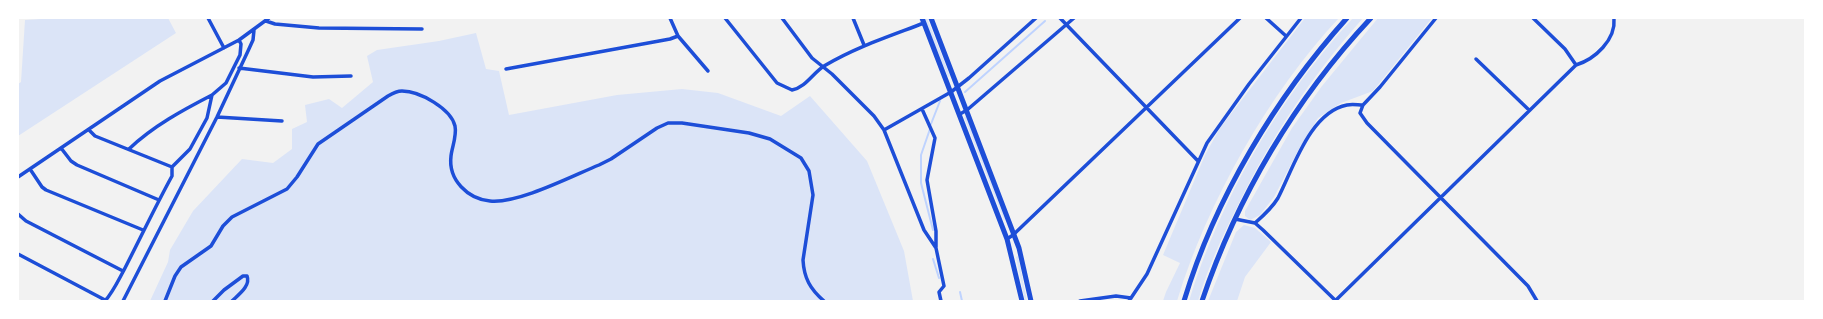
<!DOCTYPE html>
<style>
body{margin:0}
#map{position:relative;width:1823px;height:319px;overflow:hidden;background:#f2f2f2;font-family:"Zilla Slab",serif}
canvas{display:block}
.frame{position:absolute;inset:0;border:19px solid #fff;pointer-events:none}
</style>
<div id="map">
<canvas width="1823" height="319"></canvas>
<div class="frame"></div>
</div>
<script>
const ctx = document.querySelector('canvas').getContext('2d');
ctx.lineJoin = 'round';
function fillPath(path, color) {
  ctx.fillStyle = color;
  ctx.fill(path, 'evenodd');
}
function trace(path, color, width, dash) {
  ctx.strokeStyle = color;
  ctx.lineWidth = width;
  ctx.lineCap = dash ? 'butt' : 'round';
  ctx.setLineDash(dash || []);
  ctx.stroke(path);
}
const green = new Path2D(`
 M57,18h111l8,15 -158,103v-52l3,-2 4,-62z
 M924,18h3l23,58 -2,1z
 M1305,18h34c-70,74 -132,185 -162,283h-14l3,-9 14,-29 -17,-8 42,-100 15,-27z
 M1353,18h10c-51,58 -90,116 -124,185 -16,32 -31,64 -41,98h-9c32,-104 90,-203 164,-283z
 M1378,18h54l-59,73 -32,12 -23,15 -19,31 -25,48 -14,18 -10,5 -5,-4v-5l47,-83 30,-42z
 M476,33l10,36 13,2 10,44 108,-20 65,-6 36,4 63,23 29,-20 57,65 37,90 9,50h-763l18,-39 2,-12 23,-39 49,-52 31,4 19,-14v-20l15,-7 -2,-17 24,-6 13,9 31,-26 -6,-26 10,-6 62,-9z
 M966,116l39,103 -1,1 -40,-103z
 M1244,225l11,3 16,14 -26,35 -8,24h-29l28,-69z
 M1018,256l9,45h-2l-9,-44z`);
const stream = new Path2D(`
 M965,92l80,-71
 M931,124l9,-23
 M930,129l-9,26v28l12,47
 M933,259l6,19
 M960,292l2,9`);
const minor = new Path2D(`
 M208,18l16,30
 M670,18l8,18 30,35
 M725,18l52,65 15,7c14,-3 21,-17 32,-24 32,-19 66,-30 100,-43
 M782,18l30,40 20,16 42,42 10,14 40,100 12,18 8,38 -5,6 2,9
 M853,18l11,27
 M1060,18l138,143
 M1266,18l20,18
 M1533,18l32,31 11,16
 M266,21l9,3 44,4 103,1
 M1476,59l53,51
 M239,68l74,9 38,-1
 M506,69l164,-30 8,-3
 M1363,105l-3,8 7,10 161,163 9,15
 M922,109l13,29 -8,42 9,51v16
 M960,114l7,-4 107,-92
 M217,117l65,4
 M89,130l6,6 77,31
 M884,130l67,-38 18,-14 67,-60
 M61,148l10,13 6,4 82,35
 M129,149c24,-23 54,-39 83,-54
 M30,169l12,18 4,3 97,40
 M18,177l142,-96 79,-41 30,-22
 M18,214l8,7 97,50
 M1235,219l20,4 8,7 73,71
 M1255,223c8,-7 17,-15 23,-25 15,-29 32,-86 69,-93 5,-1 11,0 16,0l17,-18 56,-69
 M1007,239l6,-4 227,-217
 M18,254l87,46
 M105,301c8,-9 13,-20 19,-31 16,-31 31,-63 48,-94v-9l18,-18 17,-31 5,-23 14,-12 14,-28 1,-11 -2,-4
 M123,301l94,-184 31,-66 5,-11 1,-10
 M165,301l10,-25 6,-9 30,-21 12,-20 9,-9 55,-28 10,-12 21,-33 70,-48c5,-3 9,-5 14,-5 18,0 49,18 53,35 2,10 -3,21 -4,30 -3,24 17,43 39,45 28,3 82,-25 109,-36l12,-6 46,-31 11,-5h14l67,10 21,6 31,19 8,13 4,24 -10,65c1,18 7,29 21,41
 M213,301l11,-11 19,-14h4c4,10 -9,19 -15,25
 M1080,301l36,-5 15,2
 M1129,301l18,-27 60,-131 42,-59 52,-66
 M1335,301l241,-236c19,-6 40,-25 38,-47`);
const primary = new Path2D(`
 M922,18l85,221 15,62
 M931,18l88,230 12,53
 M1184,301c31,-103 92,-204 163,-283
 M1202,301c35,-104 93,-202 169,-283`);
fillPath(green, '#dbe4f7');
trace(stream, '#bfd3fe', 2);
trace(minor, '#1d4ed8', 3.5);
trace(primary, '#1d4ed8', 5);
</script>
